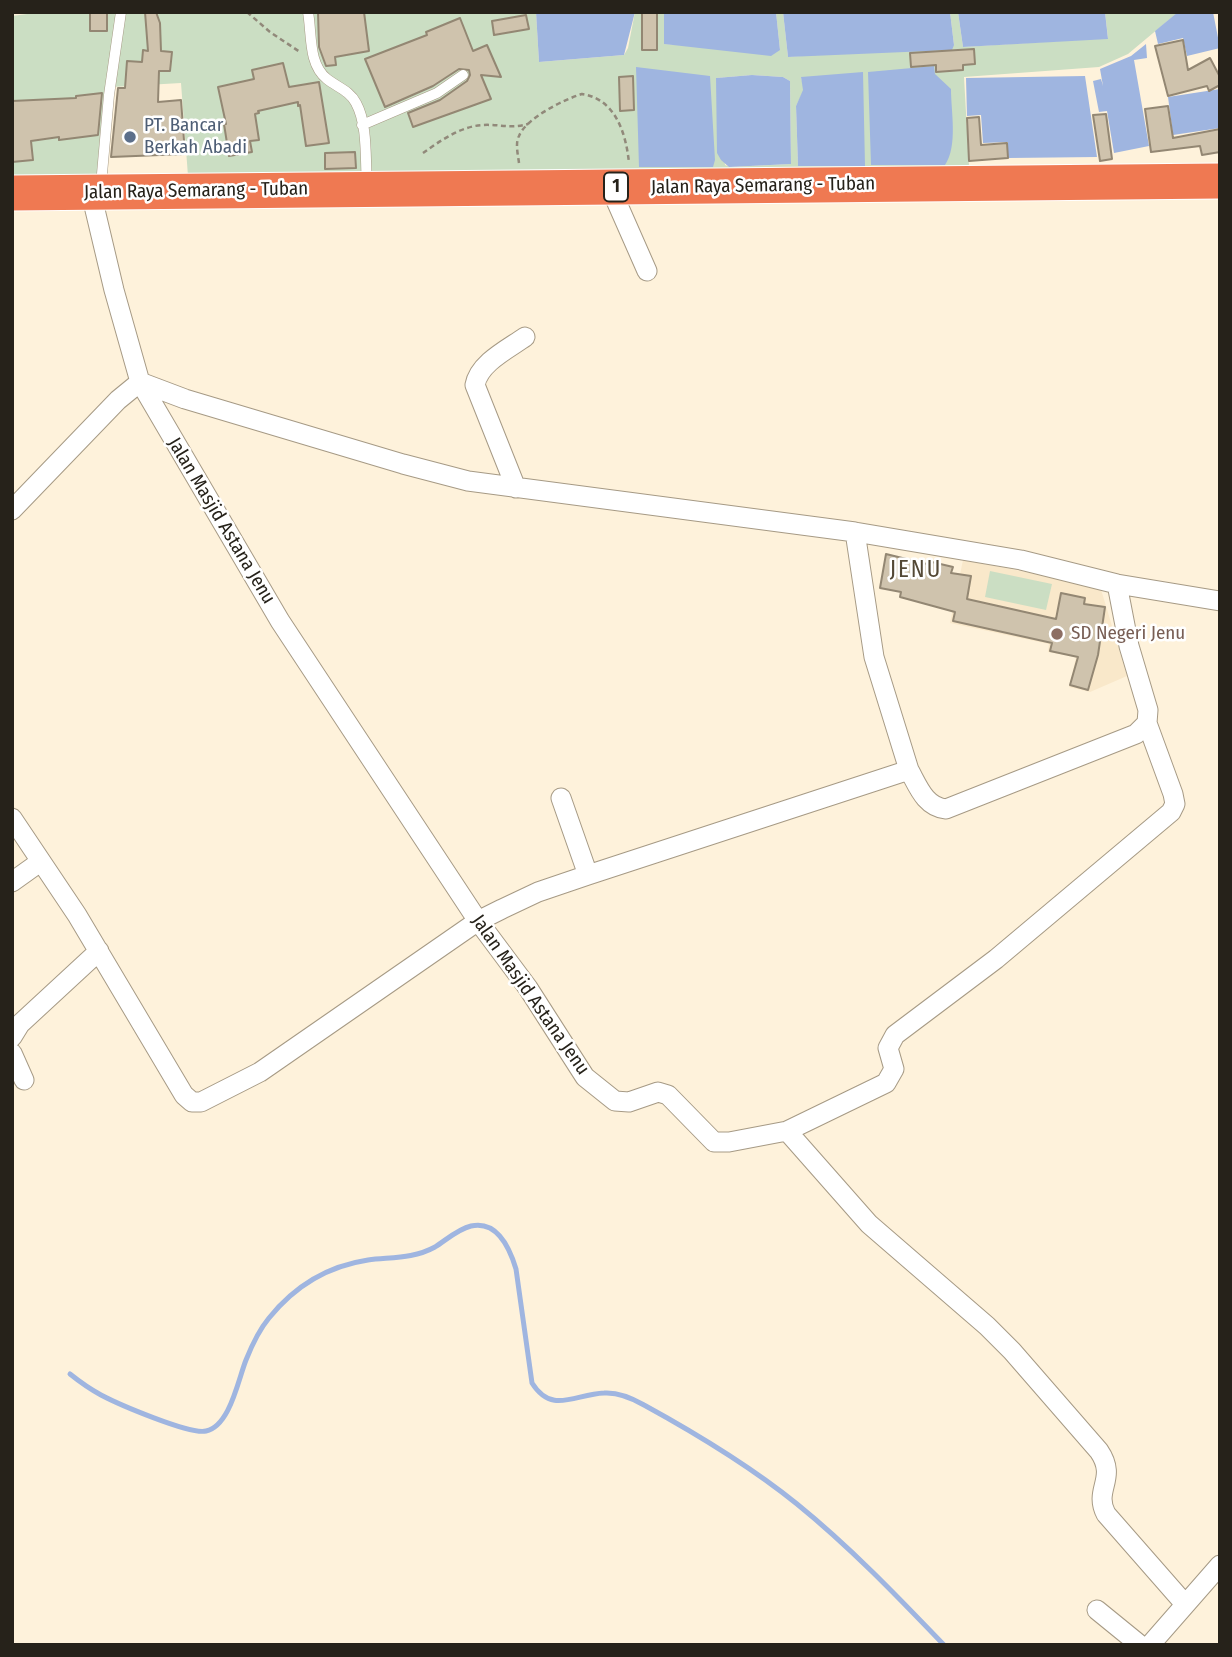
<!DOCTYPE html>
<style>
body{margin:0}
#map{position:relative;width:1232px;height:1657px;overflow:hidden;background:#fef2db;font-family:"Fira Sans Condensed",sans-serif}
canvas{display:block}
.frame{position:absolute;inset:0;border:14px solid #26221a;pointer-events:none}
</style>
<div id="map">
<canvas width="1232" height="1657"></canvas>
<div class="frame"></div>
</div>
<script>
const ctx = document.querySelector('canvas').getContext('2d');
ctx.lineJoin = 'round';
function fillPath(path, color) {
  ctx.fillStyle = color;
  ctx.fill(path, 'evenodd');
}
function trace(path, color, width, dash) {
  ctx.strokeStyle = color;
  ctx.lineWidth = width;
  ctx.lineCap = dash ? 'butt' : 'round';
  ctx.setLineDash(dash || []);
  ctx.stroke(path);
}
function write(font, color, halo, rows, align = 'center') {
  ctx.font = font + ' "Fira Sans Condensed",sans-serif';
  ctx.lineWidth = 5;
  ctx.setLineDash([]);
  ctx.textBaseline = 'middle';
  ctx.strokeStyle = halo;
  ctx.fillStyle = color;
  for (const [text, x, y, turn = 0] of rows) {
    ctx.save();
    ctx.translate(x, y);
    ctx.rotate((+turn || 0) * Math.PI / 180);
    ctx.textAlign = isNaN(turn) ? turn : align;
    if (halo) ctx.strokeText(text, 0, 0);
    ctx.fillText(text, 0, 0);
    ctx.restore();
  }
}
const built = new Path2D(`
 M963,560l137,26 27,90 -37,16 -21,-5 7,-30 -28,-5 1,-8 -99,-21z`);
const green = new Path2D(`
 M42,12h494l3,50 85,-7 4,-7 7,-36h29v32l116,6 -4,-38h7l5,45 166,-12 -4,-33h8l5,35 145,-9 -3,-26 72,1 -49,41 -29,13 -135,10 5,89 -781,10 -7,-93 -69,4 -5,90 -95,-1v-160zM752,75l31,2 7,4 1,83 -61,3 -5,-2 -9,-87zM801,77l64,88 -67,1 -2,-60 8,-16z
 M990,571l62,13 -6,26 -61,-13z`);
const water = new Path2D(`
 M536,12h99l-11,43 -85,7z
 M664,12h112l4,38 -9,6 -107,-12z
 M783,12h167l4,33 -2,5 -164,7z
 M958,12h147l3,27 -145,8z
 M1178,12h35l7,36 -33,8 -4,-18 -25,6 -3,-13z
 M1146,44l1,14 -13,2 15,86 -35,7 -7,-42 -8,1 -6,-31 8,-2 2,7 -3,-17 31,-13z
 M934,66l1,8 16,15c0,23 7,57 -6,76h-74l-3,-93z
 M636,67l74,9 5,84 -2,7h-74z
 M863,72l2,94h-67l-2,-60 7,-16 -2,-13z
 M752,75l31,2 7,4 1,83 -62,3 -8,-7 -4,-7 -1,-75z
 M1085,76l12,81 -89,1v-16l-25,1 -2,-28 -14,1 -1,-38z
 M1220,89v39l-47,7 -5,-38z`);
const stream = new Path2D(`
 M70,1374c10,8 20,15 31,21 17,9 89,40 105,36 24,-5 32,-51 40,-71 6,-15 13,-30 23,-42 25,-31 59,-52 99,-58 24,-3 45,-1 67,-13 11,-7 23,-18 36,-21 27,-6 39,23 45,43l16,114c20,32 43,11 72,10 15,-1 28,5 40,12 53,29 106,61 153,99 53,43 100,92 147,141`);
const building = new Path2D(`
 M90,12h17v19h-17z
 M145,12h11l4,11 1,28 11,1 -2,19h-11l-1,31 23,-2 4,54 -74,3 7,-69h7l2,-27 15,1 1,-12 5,1z
 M318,12h46l5,39 -34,6 1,8 -10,1 -7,-19z
 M642,12h15v38h-15z
 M526,15l3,14 -35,6 -2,-14z
 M460,18l13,33 14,-6 14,32 -20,-2 10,24 -78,28 -5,-14 32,-13 27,-19 3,-6 -1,-5 -10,-1 -26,17 -48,21 -20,-48 62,-24 -1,-3z
 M1183,40l5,30 22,-12 10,19v8l-11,6 -2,-5 -39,10 -13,-50z
 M974,49l1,15 -12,1v5l-27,2v-7l-25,2 -1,-14z
 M283,63l6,24 30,-5 10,61 -23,3 -6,-41 -2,1v-4l-40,9 1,2 -4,1 4,26 -9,1 2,11 -23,4 -5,-32h2l-8,-37 36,-8 -2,-9z
 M633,76l1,34 -14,1 -1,-34z
 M102,93l-4,42 -39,5v-3l-28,4 2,19 -21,2v-61l64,-3v-2z
 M1168,106l5,32 47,-9v23l-18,3 -2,-9 -49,6 -6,-43z
 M1106,114l6,45 -12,2 -7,-46z
 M979,117l2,28 26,-2 1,15 -39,3 -2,-43z
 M355,152l1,16 -31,1v-16z
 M886,554l45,11 1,-3 21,5 -2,6 20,3 -4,23 89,20 5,-26 24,5 -1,6 21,3 -7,48 -10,35 -18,-5 8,-28 -28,-6 2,-8 -99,-22 2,-9 -55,-15 1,-5 -21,-4z`);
const path = new Path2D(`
 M247,12l23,20 30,20
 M423,153c17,-12 38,-27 60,-28 16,-1 29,4 45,-1
 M519,163c-1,-8 -4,-20 0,-27 7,-18 46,-37 63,-42 34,5 44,40 47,69`);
const lane = new Path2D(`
 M308,12c4,22 0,52 19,67 10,8 23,12 29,24 12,22 9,56 11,81
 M362,125l75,-32 26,-18
 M101,185l8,-90 12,-83`);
const street = new Path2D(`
 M610,187l37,84
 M91,193l23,97 26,92 140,239 198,300 50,67 57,89 30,24 14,1 29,-10 10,3 46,47h15l58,-11 82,93 118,102 25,25 87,100c19,28 -6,38 7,63l78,89
 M516,488l-41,-103c4,-22 33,-36 50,-48
 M12,510l106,-110 22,-18 45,17 218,65 65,17 387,51 166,28 96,24 103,17
 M855,532l19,125 35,113
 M561,798l27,77
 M12,818l65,97 107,180 8,7h9l59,-30 218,-151 24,-12 36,-17 50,-17 321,-105c9,16 16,37 37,39l190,-75 11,-11 1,-13 -19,-64 -12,-62
 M12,882l28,-20
 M12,1037l8,-13 79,-73
 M12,1053l12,27
 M787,1131l99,-48 8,-14 -6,-21 7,-13 101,-76 175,-147 4,-8 -2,-10 -26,-71
 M1097,1610l43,35
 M1150,1645l70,-80`);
const highway = new Path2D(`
 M12,193l1208,-12`);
const markers = [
 [130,137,7,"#5c6f8a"],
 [1057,634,7,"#8d6e63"]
];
const shields = [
 [616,187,24]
];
const shieldNames = [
 ["1",616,187]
];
const serviceNames = [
 ["PT. Bancar",144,126],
 ["Berkah Abadi",144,148]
];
const streetNames = [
 ["Jalan Raya Semarang - Tuban",763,186,-1],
 ["Jalan Raya Semarang - Tuban",196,191,-1],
 ["Jalan Masjid Astana Jenu",221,521,59],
 ["Jalan Masjid Astana Jenu",530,995,55]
];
const educationNames = [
 ["SD Negeri Jenu",1071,634]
];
const quarterNames = [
 ["JENU",916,571]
];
fillPath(built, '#f9e8ca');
fillPath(green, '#cbdec3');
fillPath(water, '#9fb5e0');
trace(stream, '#9fb5e0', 5);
fillPath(building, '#cfc3ad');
trace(building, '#938773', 2);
trace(lane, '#a69a85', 11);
trace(street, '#a69a85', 21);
trace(highway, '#fff', 37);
trace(path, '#91897a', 2.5, [5, 3.5]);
trace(lane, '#fff', 10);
trace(street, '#fff', 19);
trace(highway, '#ef7952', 35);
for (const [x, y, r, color] of markers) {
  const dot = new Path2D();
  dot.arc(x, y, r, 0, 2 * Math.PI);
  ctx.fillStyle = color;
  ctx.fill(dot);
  trace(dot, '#fff', 2.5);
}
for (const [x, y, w] of shields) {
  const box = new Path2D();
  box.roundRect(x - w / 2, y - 14.5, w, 29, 5);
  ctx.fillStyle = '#fff';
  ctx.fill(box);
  trace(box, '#26221a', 2);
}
write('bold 18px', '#26221a', null, shieldNames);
write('19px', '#4e5e75', '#fff', serviceNames, 'left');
write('19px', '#26221a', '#fff', streetNames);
write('19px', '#785e54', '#fff', educationNames, 'left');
ctx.letterSpacing = '2px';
write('23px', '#534835', '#fff', quarterNames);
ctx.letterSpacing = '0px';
</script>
